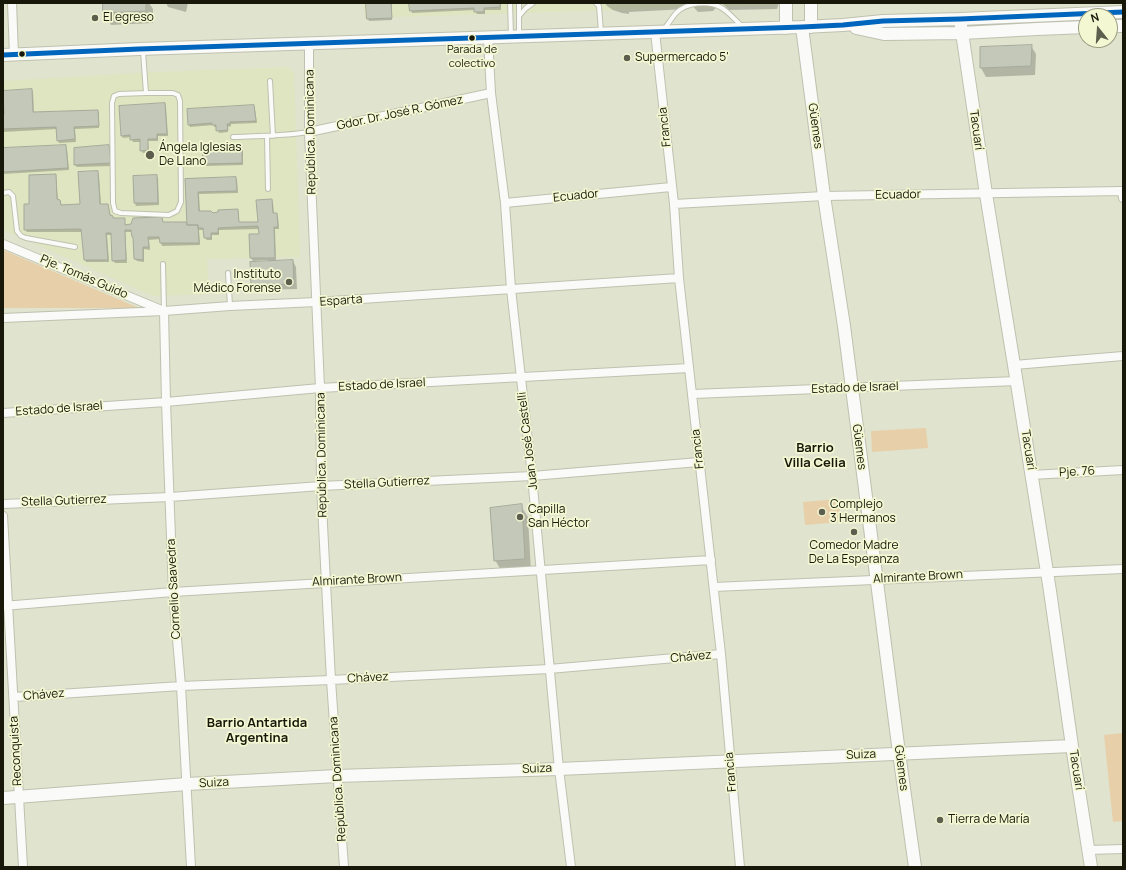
<!DOCTYPE html>
<meta charset="utf-8">
<style>
body{margin:0}
#map{position:relative;width:1126px;height:870px;overflow:hidden;background:#e0e3cd;font-family:Manrope,sans-serif}
canvas{display:block}
.frame{position:absolute;inset:0;border:4px solid #17180a;pointer-events:none}
.north{position:absolute;left:1078px;top:8px;width:40px;height:40px;box-sizing:border-box;background:#f4f8d2;border:1px solid #9c9e82;border-radius:50%;rotate:343deg;font-size:11px;font-weight:700;line-height:16px;text-align:center;color:#17180a}
.north::after{content:'';display:block;margin:auto;width:14px;height:18px;background:#5d5f4e;clip-path:polygon(50% 0,100% 100%,50% 72%,0 100%)}
</style>
<div id="map">
<canvas width="1126" height="870"></canvas>
<div class="frame"></div>
<div class="north">N</div>
</div>
<script>
const ctx = document.querySelector('canvas').getContext('2d');
ctx.lineJoin = 'round';
function fillPath(path, color) {
  ctx.fillStyle = color;
  ctx.fill(path, 'evenodd');
}
function trace(path, color, width, dash) {
  ctx.strokeStyle = color;
  ctx.lineWidth = width;
  ctx.lineCap = dash ? 'butt' : 'round';
  ctx.setLineDash(dash || []);
  ctx.stroke(path);
}
function write(font, color, halo, rows, align = 'center') {
  ctx.font = font + ' Manrope,sans-serif';
  ctx.lineWidth = 3.5;
  ctx.setLineDash([]);
  ctx.textBaseline = 'middle';
  ctx.strokeStyle = halo;
  ctx.fillStyle = color;
  for (const [text, x, y, turn = 0] of rows) {
    ctx.save();
    ctx.translate(x, y);
    ctx.rotate((+turn || 0) * Math.PI / 180);
    ctx.textAlign = isNaN(turn) ? turn : align;
    if (halo) ctx.strokeText(text, 0, 0);
    ctx.fillText(text, 0, 0);
    ctx.restore();
  }
}
const built = new Path2D(`
 M364,3h412v2l-411,13z
 M288,67l6,6 6,184 -93,2 2,35 -56,2 -147,-65 -3,-2v-148l153,-9z`);
const green = new Path2D(`
 M3,250l136,58h-136z
 M926,428l2,20 -56,4 -1,-21z
 M839,499l1,23 -35,3 -2,-23z
 M1123,733v88l-10,1 -9,-87z`);
const shadow = new Path2D(`
 M103,3h46l4,6v14l-42,2 -7,-12v-8z
 M166,3h22l-2,9 -18,-5z
 M367,3h25v17l-23,1 -1,-2z
 M410,3h91v7h-16v4h-8l-2,-4 -63,3 -1,-3z
 M605,3h115l-7,8 -15,1 -8,-9 -3,6 -58,3v2l-7,-1 -9,-3 -6,-4z
 M722,3h57l-2,6 -48,1z
 M1031,46l5,8 -1,21 -49,2 -5,-9z
 M32,90l1,2 1,21 63,-2 2,2v15l-24,1 1,13 -17,1 -1,-3 -1,-11 -54,3v-17h2z
 M165,104l1,3 2,29h-10v5h-10l1,12h-6l-2,-3v-8h-8l-2,-5 -8,1 -1,-3z
 M254,106l1,3 2,14 -26,1v2l-3,1v5l-9,1 -2,-6h-3v-2l-24,2 -1,-2z
 M65,146l2,3 2,21 -66,4v-25z
 M109,146l1,2 2,18 -35,1 -2,-2v-17z
 M241,147l2,3v15l-38,1 -1,-2z
 M97,172l2,3 2,30h6l4,11 3,3h10l1,3 1,4 36,-8 1,5h24l-1,-44 49,-1 2,2 1,13 -39,1 1,18 13,2 24,-4 1,2 1,11h20l13,-23 1,3 1,11h3l1,3 1,12h-4l1,33 17,-1 3,6 1,22 -42,1 -3,-5 16,-23v-2l-15,1 -2,-3 -1,-23h10l-1,-6 -40,1v5h-7v5h-5l-2,-2v-8h-6l1,15 -38,1 -2,-7 -11,1 1,10 -6,-1v13l-7,-1 -2,-2 -1,-19 -1,-3 -1,-5h-7l2,31h-12l-2,-3 -1,-25h-5l2,27h-23l-1,-2 -3,-28h-55l-2,-3 5,-25 25,-29 1,3 2,22h2l2,6 19,-1z
 M134,176h22l2,2 1,27 -23,1 -1,-3z
 M521,506l7,11 3,54 -29,1 -7,-12z`);
const building = new Path2D(`
 M103,3h43v8l-43,2z
 M366,3h25l1,15 -25,1z
 M409,3h91v4l-16,1v4h-10v-4l-64,3z
 M1032,45l-1,21 -51,2v-21z
 M32,89l1,23 65,-2 1,16 -25,1 1,12 -18,2 -1,-14 -53,2v-15h1l-1,-23z
 M165,103l2,31h-10v5h-9v11l-8,1v-12l-10,1v-5l-9,1 -2,-30z
 M254,105l2,16 -26,1v2h-3l1,6 -12,1v-6h-4v-2l-24,2 -1,-16z
 M66,145l2,23 -65,4v-24z
 M109,145l2,18 -37,2v-17z
 M242,146v17l-39,1 -1,-16z
 M98,171l2,33h8l2,11 3,1v2h12v7l6,-1 2,-6 29,-1 1,5h23l1,3h11l1,18h-39l-1,-6h-11l1,10h-6v13l-9,-1 -1,-22h-1l-1,-7h-6l1,30 -14,1 -1,-28h-5l2,27h-24l-3,-31 -57,1v-26h5v-29l27,-1 1,25 3,1 1,5 19,-1 -2,-32z
 M157,175l1,28h-24l-1,-27z
 M236,177l1,14 -39,1 1,19h12l2,2 5,-1v-2l20,-1 1,13h19l-2,-22 16,-1 1,14h4l1,14h-4l1,31h-25l-1,-24h10l-1,-8 -40,2v5h-7v5h-7l-1,-10h-5v-3h-11l-2,-46z
 M293,260l1,24 -43,1 -1,-23z
 M522,504l3,55 -31,2 -4,-53z`);
const lane = new Path2D(`
 M510,3l1,32
 M596,3l3,3 2,26
 M520,15l6,-7 7,-5
 M665,28c3,-4 7,-10 11,-15 10,-10 32,-13 44,-6 8,4 15,13 22,19
 M519,34v-31
 M143,51l3,42 -27,1 -5,2 -2,7 1,100 2,8 6,2 48,2 8,-4 4,-9 -1,-101 -2,-6 -5,-2h-27
 M270,81l3,55
 M267,136l1,53
 M233,137c26,-1 51,-1 76,-5
 M3,193l6,-1 4,4 4,35 4,5 5,2 49,9
 M163,264l1,47
 M228,273l2,33`);
const street = new Path2D(`
 M12,3l2,52
 M655,32l19,172 5,74 42,376 19,213
 M488,38l3,55 14,110 6,86 21,187 27,293 12,98
 M309,43v89l11,256 1,98 10,194 13,187
 M309,132l182,-39
 M505,203l166,-16
 M674,204l150,-8 298,-5 1,7
 M3,244l161,67 2,91 7,190 8,94 10,181
 M3,318l161,-7 66,-5 86,-4 363,-24
 M1014,365l109,-9
 M693,394l324,-13
 M3,413l163,-11 154,-14 369,-20
 M1031,475l92,-5
 M3,504l167,-7 151,-11 211,-10 167,-14
 M3,516l20,351
 M714,587l409,-18
 M3,606l170,-14 538,-32
 M14,697l167,-11 150,-6 218,-11 172,-15
 M1088,850l35,-1`);
const secondary = new Path2D(`
 M786,3v25
 M811,3v24
 M960,19l26,175 28,171 36,226 22,155 19,121
 M1110,26h13
 M802,27l22,169 20,130 55,427 16,114
 M856,28l28,6 78,-1 75,-4 49,-2
 M3,55l136,-6 663,-22 41,-2 40,-4 77,-2 163,-7
 M3,798l184,-14 150,-8 222,-7 513,-23`);
const bus1 = new Path2D(`
 M3,55l136,-6 663,-22 41,-2 40,-4 77,-2 163,-7`);
const markers = [
 [95,18,4,"#5d5f4e"],
 [472,38,3.5,"#17180a"],
 [22,54,3.5,"#17180a"],
 [627,58,4,"#5d5f4e"],
 [150,155,5,"#5d5f4e"],
 [289,282,4,"#5d5f4e"],
 [822,512,4,"#5d5f4e"],
 [520,517,4,"#5d5f4e"],
 [854,532,4,"#5d5f4e"],
 [940,820,4,"#5d5f4e"]
];
const busNames = [
 ["Parada de",472,50],
 ["colectivo",472,64]
];
const poiNames = [
 ["El egreso",103,18],
 ["Supermercado 5'",635,58],
 ["Ángela Iglesias",159,148],
 ["De Llano",159,162],
 ["Instituto",281,275,"right"],
 ["Médico Forense",281,289,"right"],
 ["Complejo",830,505],
 ["3 Hermanos",830,519],
 ["Capilla",528,510],
 ["San Héctor",528,524],
 ["Comedor Madre",854,546,"center"],
 ["De La Esperanza",854,560,"center"],
 ["Tierra de María",948,820]
];
const streetNames = [
 ["Gdor. Dr. José R. Gómez",400,113,-12],
 ["Güemes",815,126,82],
 ["Francia",665,127,-96],
 ["Tacuarí",976,130,82],
 ["República. Dominicana",311,132,-91],
 ["Ecuador",898,195,-1],
 ["Ecuador",576,196,-6],
 ["Pje. Tomás Guido",84,277,23],
 ["Esparta",341,301,-4],
 ["Estado de Israel",382,385,-3],
 ["Estado de Israel",855,388,-2],
 ["Estado de Israel",59,409,-4],
 ["Juan José Castelli",528,441,-97],
 ["Güemes",859,447,83],
 ["Francia",698,449,-96],
 ["Tacuarí",1028,450,81],
 ["República. Dominicana",322,455,-91],
 ["Pje. 76",1077,472,-3],
 ["Stella Gutierrez",387,483,-3],
 ["Stella Gutierrez",64,501,-2],
 ["Almirante Brown",918,577,-3],
 ["Almirante Brown",357,580,-3],
 ["Cornelio Saavedra",174,589,-93],
 ["Chávez",691,657,-5],
 ["Chávez",368,678,-3],
 ["Chávez",44,695,-4],
 ["Reconquista",16,751,-93],
 ["Suiza",861,755,-2],
 ["Güemes",901,768,83],
 ["Suiza",537,769,-2],
 ["Tacuarí",1076,770,81],
 ["Francia",731,772,-95],
 ["República. Dominicana",338,779,-94],
 ["Suiza",214,783,-3]
];
const neighbourhoodNames = [
 ["Barrio",815,448],
 ["Villa Celia",815,463],
 ["Barrio Antartida",257,723],
 ["Argentina",257,738]
];
fillPath(built, '#dfe4c1');
fillPath(green, '#e7cfaa');
fillPath(shadow, '#0003');
fillPath(building, '#c3c8b8');
trace(building, '#a5aa9a', 1);
trace(lane, '#bfc1b0', 6);
trace(street, '#bfc1b0', 10);
trace(secondary, '#bfc1b0', 14);
trace(lane, '#fafbf8', 4);
trace(street, '#fafbf8', 8);
trace(secondary, '#fafbf8', 12);
trace(bus1, '#0065bd', 5);
for (const [x, y, r, color] of markers) {
  const dot = new Path2D();
  dot.arc(x, y, r, 0, 2 * Math.PI);
  ctx.fillStyle = color;
  ctx.fill(dot);
  trace(dot, '#f4f8d2', 1.5);
}
write('11px', '#17180a', '#f4f8d2', busNames);
write('12px', '#17180a', '#f4f8d2', poiNames, 'left');
write('12px', '#17180a', '#f4f8d2', streetNames);
write('bold 13px', '#17180a', '#f4f8d2', neighbourhoodNames);
</script>
